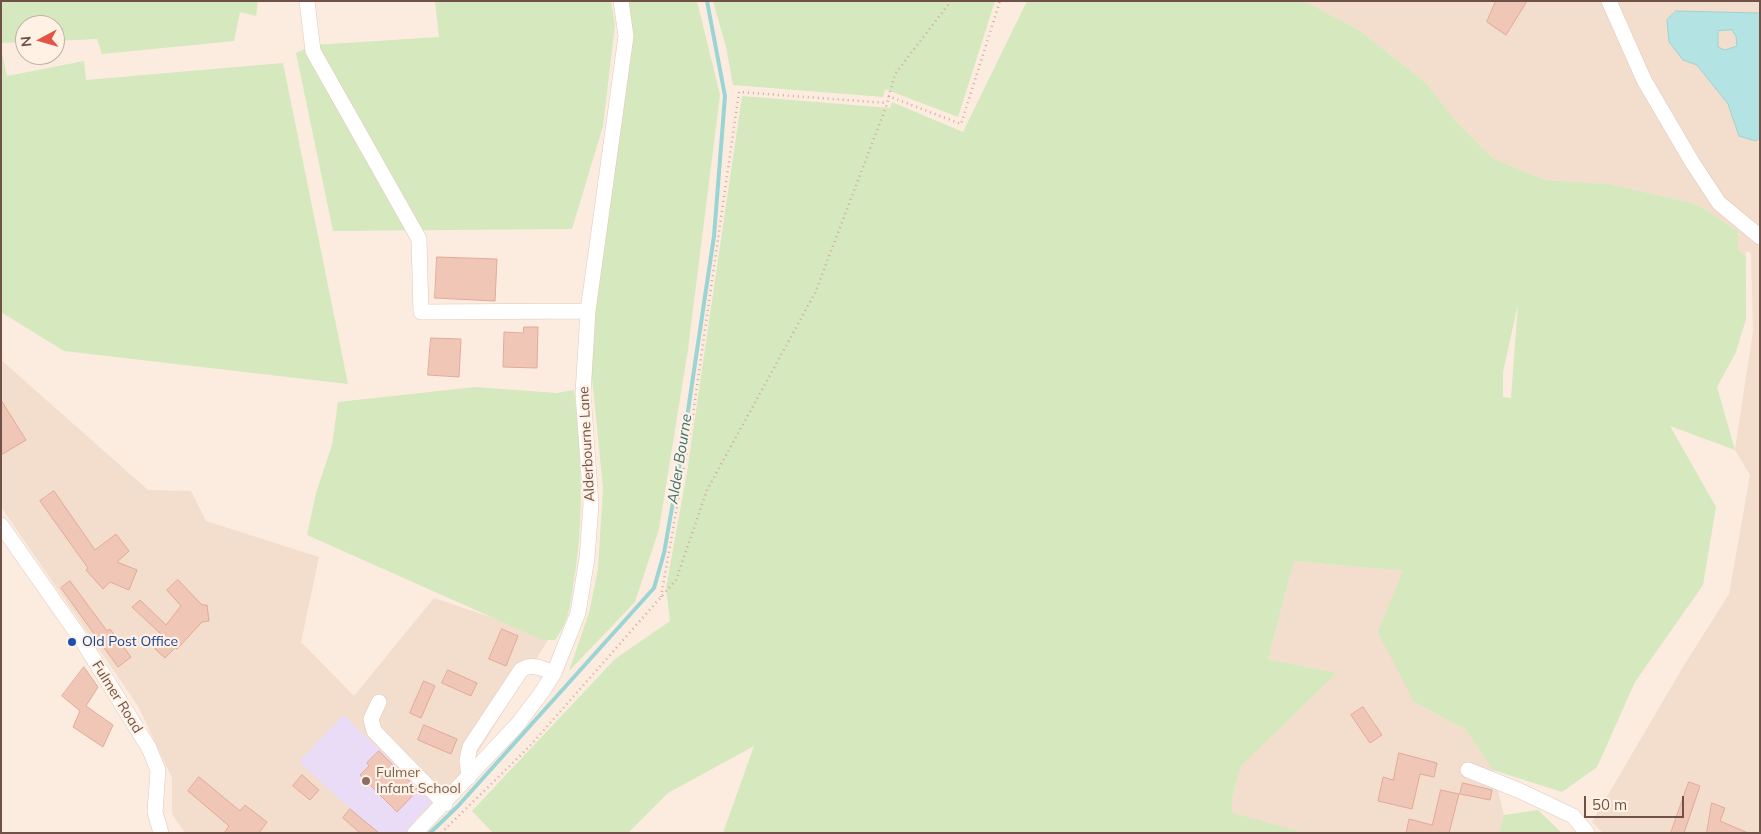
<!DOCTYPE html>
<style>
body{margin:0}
#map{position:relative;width:1761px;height:834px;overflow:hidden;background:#fbecdf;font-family:Mulish,sans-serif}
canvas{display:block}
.frame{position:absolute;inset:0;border:2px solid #705148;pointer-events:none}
.north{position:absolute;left:15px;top:15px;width:50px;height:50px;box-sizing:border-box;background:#fff1e4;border:1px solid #c6b1a6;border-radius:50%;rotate:264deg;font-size:14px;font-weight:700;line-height:20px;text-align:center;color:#705148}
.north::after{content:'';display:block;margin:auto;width:18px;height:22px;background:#e35446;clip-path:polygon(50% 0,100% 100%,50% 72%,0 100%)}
.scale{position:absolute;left:1584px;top:796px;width:100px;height:22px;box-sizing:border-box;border:2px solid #705148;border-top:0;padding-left:6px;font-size:15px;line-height:18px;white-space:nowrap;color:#705148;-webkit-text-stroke:4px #fff1e4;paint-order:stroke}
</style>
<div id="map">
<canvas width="1761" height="834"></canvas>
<div class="frame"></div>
<div class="north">N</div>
<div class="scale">50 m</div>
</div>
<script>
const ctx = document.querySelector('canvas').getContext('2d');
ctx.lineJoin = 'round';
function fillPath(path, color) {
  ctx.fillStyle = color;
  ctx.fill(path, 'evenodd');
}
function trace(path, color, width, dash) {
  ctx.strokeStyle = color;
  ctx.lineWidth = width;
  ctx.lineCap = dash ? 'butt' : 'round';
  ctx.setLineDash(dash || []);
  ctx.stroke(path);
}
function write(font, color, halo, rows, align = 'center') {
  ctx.font = font + ' Mulish,sans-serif';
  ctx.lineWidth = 4.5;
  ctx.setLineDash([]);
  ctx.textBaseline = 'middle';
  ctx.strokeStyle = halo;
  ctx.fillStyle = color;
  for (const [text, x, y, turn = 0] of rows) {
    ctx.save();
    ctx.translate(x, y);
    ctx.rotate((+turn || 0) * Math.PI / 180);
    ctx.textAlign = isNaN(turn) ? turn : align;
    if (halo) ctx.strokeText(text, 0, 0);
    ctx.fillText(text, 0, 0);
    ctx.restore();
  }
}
const residential = new Path2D(`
 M1304,1h456v832h-157l-11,-11 91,-155 46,-73 21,-119 -15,-25 18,-119 -2,-78 -5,-2v6l-8,-8v-18l-35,-23 -11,-5 -83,-19 -64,-4 -53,-22 -38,-39 -28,-36 -67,-53z
 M1,360l147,130 43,1 15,30 113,36 -18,85 53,54 80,-98 116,39 -87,139 -61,57h-217l-13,-19v-36l-34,-72 -137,-199z
 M1294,561l109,10 11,131 51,27 28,41 11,45 -5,18h-193l-74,-19v-15l9,-33 96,-93 -69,-14z`);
const education = new Path2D(`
 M343,715l90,85 -28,33h-28l-78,-71z`);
const green = new Path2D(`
 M1,1h257l-2,15 -16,-4 -6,29 -132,13 -5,-15 -42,2v-16h-30v17l-24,1z
 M435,1h176l4,24 -12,101 -31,103 -239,2 -37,-178 18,-8 125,-8z
 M623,1h74l23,94 -32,254 -29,180 -24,73 -66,69 20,-58 9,-44 5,-81 -13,-131z
 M713,1h282l-37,116 -73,-28 -2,8 -150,-12 -7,-38z
 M1027,1h277l55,29 67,53 28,36 38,39 53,22 64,4 83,19 11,5 35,23v18l8,8v62l-10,33 -19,35 18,63 -65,-24 46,81 -13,78 -68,97 -38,85 -35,25 -69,-22 -28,-41 -51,-27 -36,-70 25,-61 -109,-10 -26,98 69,14 -96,93 -9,33v14l74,20h-583l31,-87 -86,47 -40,40h-135l-21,-22 143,-152 55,-38 -4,-33 21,-116 55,-376 148,12 2,-6 71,30zM1518,304l-7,94 -8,-1v-25z
 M1,49l6,27 77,-15 2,19 197,-17 65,321 -284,-33 -63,-39z
 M475,387l81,6 18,-3c7,64 11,126 0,190 -4,25 -4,39 -19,60h-12l-236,-105 9,-42 16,-48 6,-43z
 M1538,810l24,23h-63l5,-18z`);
const water = new Path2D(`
 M1676,11l84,2v124l-4,4 -17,-5 -11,-32 -31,-39 -14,-5 -14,-18 -2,-22zM1732,30l4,6 1,10 -12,4 -7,-3v-16z`);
const stream = new Path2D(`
 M430,833l28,-27 196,-218 10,-35 18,-102 32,-215 11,-140 -18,-95`);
const building = new Path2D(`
 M1496,1h31l-21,34 -19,-13z
 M437,257l60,2 -2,42 -60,-3z
 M524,327h14l-1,41 -34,-1 1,-35 19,1z
 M431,338l30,1 -2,38 -31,-2z
 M1,400l25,40 -25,15z
 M54,491l41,59 21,-16 13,17 -12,11 20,8 -8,20 -19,-8 -7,7 -17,-19 2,-2 -48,-67z
 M178,580l24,25h5l2,16 -7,1 -25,27 -2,-1 -10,10 -10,-9 8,-13 -31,-29 8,-7 26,25 15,-19 -14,-16z
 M70,581l37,50 3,-2 21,28 -13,10 -57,-79z
 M502,629l16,7 -12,30 -17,-7z
 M84,667l14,20 -12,19 27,19 -10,22 -30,-20 7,-16 -18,-15z
 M448,670l29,13 -6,13 -29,-13z
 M424,681l11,5 -14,32 -11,-5z
 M1363,707l19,28 -12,8 -19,-28z
 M424,725l33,14 -6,15 -33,-14z
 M379,751l39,39 -21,22 -37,-37 9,-9 -2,-3z
 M1399,753l38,10 -3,14 -14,-3 -8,35 -34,-8 5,-24 10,3z
 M302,775l17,15 -9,10 -17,-14z
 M199,777l41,34 5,-6 22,17 -8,11h-35l5,-7 -41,-35z
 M1689,782l11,4 -16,47h-13z
 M1463,783l29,7 -2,10 -30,-6z
 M1441,790l18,4 -10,39h-43l3,-14 23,6z
 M1712,803l13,5 -5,13 28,12h-41z
 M350,809l29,24h-19l-17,-15z`);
const path = new Path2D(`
 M888,96l73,28 39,-123
 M661,597l30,-169 48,-336 148,11
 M441,833l88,-86 147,-167 31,-90 108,-197 71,-186 9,-33 56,-73`);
const minor = new Path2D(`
 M307,1l6,50 106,188 2,73 167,-1
 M1609,1l35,79 48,82 27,41 41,34
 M1,525l82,117 66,106 9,22 -3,42 6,21
 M379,702l-8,17 3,12 71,73
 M1468,770l50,20 55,26 14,17
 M469,777l-2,-17 3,-13 51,-77c12,-7 20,-2 33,3
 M415,833l102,-108 25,-33 12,-19 24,-60 9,-55 4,-54 -8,-110 5,-83 38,-275 -5,-35`);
const markers = [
 [72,642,5,"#1a4fb4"],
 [366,781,5,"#8d6e63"]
];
const streetNames = [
 ["Alderbourne Lane",587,444,-93],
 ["Fulmer Road",117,697,58]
];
const transitNames = [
 ["Old Post Office",82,642]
];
const educationNames = [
 ["Fulmer",376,773],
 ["Infant School",376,789]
];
const waterNames = [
 ["Alder Bourne",680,459,-81]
];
fillPath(residential, '#f3ddcd');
fillPath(education, '#eadcf7');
fillPath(green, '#d5e8be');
fillPath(water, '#b4e3e4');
trace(water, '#9bd4d5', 1);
trace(stream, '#9bd4d5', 4);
fillPath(building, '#f0c6b7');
trace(building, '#e2aa98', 1);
trace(minor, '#dfc8bb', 16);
trace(path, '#d4aa9b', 2.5, [1, 4]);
trace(minor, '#fff', 15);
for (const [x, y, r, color] of markers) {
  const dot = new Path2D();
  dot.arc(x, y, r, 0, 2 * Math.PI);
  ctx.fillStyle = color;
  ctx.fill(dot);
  trace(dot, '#fff1e4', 2);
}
write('14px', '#705148', '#fff1e4', streetNames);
write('14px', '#164399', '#fff1e4', transitNames, 'left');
write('14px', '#785e54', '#fff1e4', educationNames, 'left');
write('italic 15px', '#3c7576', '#fff1e4', waterNames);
</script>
